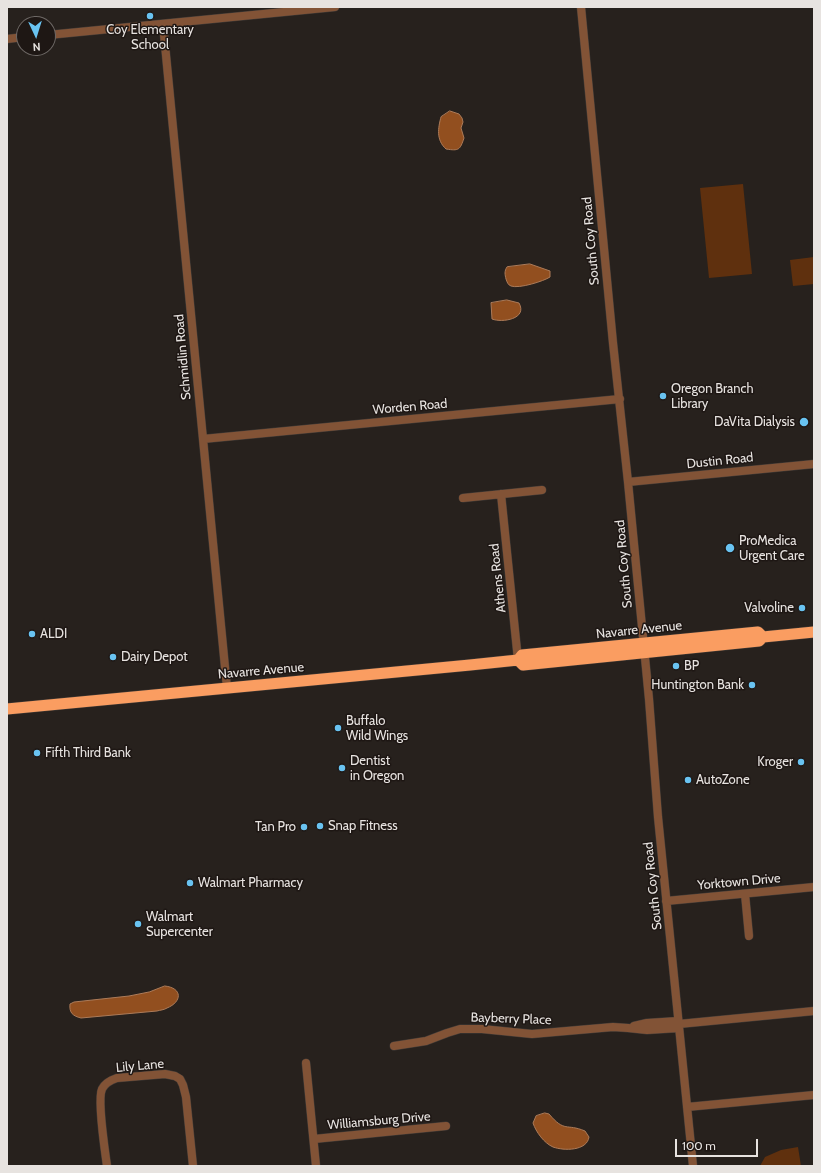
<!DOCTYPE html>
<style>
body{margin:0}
#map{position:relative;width:821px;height:1173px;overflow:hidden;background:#27211d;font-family:Cabin,sans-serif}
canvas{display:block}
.frame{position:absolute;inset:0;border:8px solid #e7e3e0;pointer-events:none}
.north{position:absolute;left:16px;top:16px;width:40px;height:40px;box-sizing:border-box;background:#1e1714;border:1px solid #6e6966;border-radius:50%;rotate:176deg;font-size:11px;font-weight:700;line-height:16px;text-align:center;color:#e7e3e0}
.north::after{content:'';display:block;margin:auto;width:14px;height:18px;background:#69c3f1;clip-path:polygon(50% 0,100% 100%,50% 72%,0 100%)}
.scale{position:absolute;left:675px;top:1139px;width:83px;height:18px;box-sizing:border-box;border:2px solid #e7e3e0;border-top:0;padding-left:5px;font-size:12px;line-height:14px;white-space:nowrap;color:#e7e3e0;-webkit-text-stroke:3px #1e1714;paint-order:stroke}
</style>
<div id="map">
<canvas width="821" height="1173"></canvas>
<div class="frame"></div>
<div class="north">N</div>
<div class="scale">100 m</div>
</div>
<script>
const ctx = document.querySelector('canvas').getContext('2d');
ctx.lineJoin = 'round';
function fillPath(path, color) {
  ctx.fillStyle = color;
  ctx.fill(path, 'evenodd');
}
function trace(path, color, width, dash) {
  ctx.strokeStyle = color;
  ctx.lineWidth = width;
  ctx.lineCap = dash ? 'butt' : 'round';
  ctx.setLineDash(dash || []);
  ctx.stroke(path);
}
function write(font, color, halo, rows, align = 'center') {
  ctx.font = font + ' Cabin,sans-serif';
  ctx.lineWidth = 3;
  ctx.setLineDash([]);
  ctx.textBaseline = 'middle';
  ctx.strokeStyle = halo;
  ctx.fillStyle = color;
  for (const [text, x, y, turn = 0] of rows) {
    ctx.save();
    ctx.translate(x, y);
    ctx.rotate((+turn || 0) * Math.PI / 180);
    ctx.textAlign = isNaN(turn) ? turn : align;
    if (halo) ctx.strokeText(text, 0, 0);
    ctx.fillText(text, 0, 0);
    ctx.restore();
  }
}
const green = new Path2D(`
 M743,184l9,90 -43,4 -9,-90z
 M814,257v27l-21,2 -3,-26z
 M798,1147l3,19h-41l5,-9 16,-7z`);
const water = new Path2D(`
 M450,111l9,3 3,4 1,4 -2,6 3,10c-4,12 -5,13 -18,11 -10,-9 -8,-21 -5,-32z
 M530,264l20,7v6c-6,4 -31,12 -39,9 -3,-1 -4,-4 -5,-7 -1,-4 -2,-8 1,-12z
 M507,300l12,3c9,16 -17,20 -27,16l-1,-16z
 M165,986c18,2 17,16 2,22 -3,2 -7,2 -10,3l-76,7c-8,-2 -12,-5 -11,-14l4,-2 55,-6 20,-4z
 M545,1113l4,1c16,19 17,9 36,17l4,6c-2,14 -25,14 -36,10 -9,-4 -17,-15 -20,-24l3,-7z`);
const minor = new Path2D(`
 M581,7l32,336 15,139 21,217 9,118 35,349
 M163,24l64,664
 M48,35l287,-28
 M7,39l17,-2
 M203,439l417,-40
 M628,482l186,-18
 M501,494l17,166
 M463,498l79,-8
 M745,894l4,42
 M666,901l148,-14
 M679,1024l135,-13
 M634,1026l13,-3 31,-2
 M394,1046l32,-5 21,-8 13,-4h22l50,5 81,-7 15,1 19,2 32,-2
 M306,1063l10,103
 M687,1107l127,-12
 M314,1139l132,-13
 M107,1166c-2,-15 -10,-66 -5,-77 3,-6 9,-9 15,-11l48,-4 10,2 5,3 3,6 3,12 7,69`);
const highway = new Path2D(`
 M518,660l5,5 236,-24 4,-4 51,-5
 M7,709l463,-44 48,-5 4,-5 236,-23 5,5`);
const markers = [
 [150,16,4,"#69c3f1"],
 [663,396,4,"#69c3f1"],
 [804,422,5,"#69c3f1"],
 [730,548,5,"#69c3f1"],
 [802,608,4,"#69c3f1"],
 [32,634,4,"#69c3f1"],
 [113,657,4,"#69c3f1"],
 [676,666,4,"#69c3f1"],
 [752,685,4,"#69c3f1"],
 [338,728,4,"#69c3f1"],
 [37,753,4,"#69c3f1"],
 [801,762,4,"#69c3f1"],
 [342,768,4,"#69c3f1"],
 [688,780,4,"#69c3f1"],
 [320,826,4,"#69c3f1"],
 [304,827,4,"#69c3f1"],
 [190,883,4,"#69c3f1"],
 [138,924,4,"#69c3f1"]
];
const poiNames = [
 ["Coy Elementary",150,30,"center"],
 ["School",150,45,"center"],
 ["Oregon Branch",671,389],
 ["Library",671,404],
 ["DaVita Dialysis",795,422,"right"],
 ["ProMedica",739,541],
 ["Urgent Care",739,556],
 ["Valvoline",794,608,"right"],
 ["ALDI",40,634],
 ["Dairy Depot",121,657],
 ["BP",684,666],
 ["Huntington Bank",744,685,"right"],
 ["Buffalo",346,721],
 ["Wild Wings",346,736],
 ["Fifth Third Bank",45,753],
 ["Dentist",350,761],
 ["in Oregon",350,776],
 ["Kroger",793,762,"right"],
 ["AutoZone",696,780],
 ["Snap Fitness",328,826],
 ["Tan Pro",296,827,"right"],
 ["Walmart Pharmacy",198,883],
 ["Walmart",146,917],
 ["Supercenter",146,932]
];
const streetNames = [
 ["South Coy Road",591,241,-95],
 ["Schmidlin Road",183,357,-95],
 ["Worden Road",410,407,-5],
 ["Dustin Road",720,461,-6],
 ["South Coy Road",624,564,-95],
 ["Athens Road",498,578,-96],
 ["Navarre Avenue",639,630,-6],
 ["Navarre Avenue",261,671,-5],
 ["Yorktown Drive",739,882,-5],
 ["South Coy Road",653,886,-96],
 ["Bayberry Place",511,1019,2],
 ["Lily Lane",140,1066,-5],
 ["Williamsburg Drive",379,1121,-5]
];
fillPath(green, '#5f300e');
fillPath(water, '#924f1f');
trace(water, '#ac7b59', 1);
trace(minor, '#423c38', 9);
trace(highway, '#423c38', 12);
trace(minor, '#825336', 8);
trace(highway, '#fa9d61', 11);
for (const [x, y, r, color] of markers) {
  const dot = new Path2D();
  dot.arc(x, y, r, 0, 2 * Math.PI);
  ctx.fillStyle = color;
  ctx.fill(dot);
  trace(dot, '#1e1714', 1.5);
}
write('13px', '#e7e3e0', '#1e1714', poiNames, 'left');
write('13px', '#e7e3e0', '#1e1714', streetNames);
</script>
